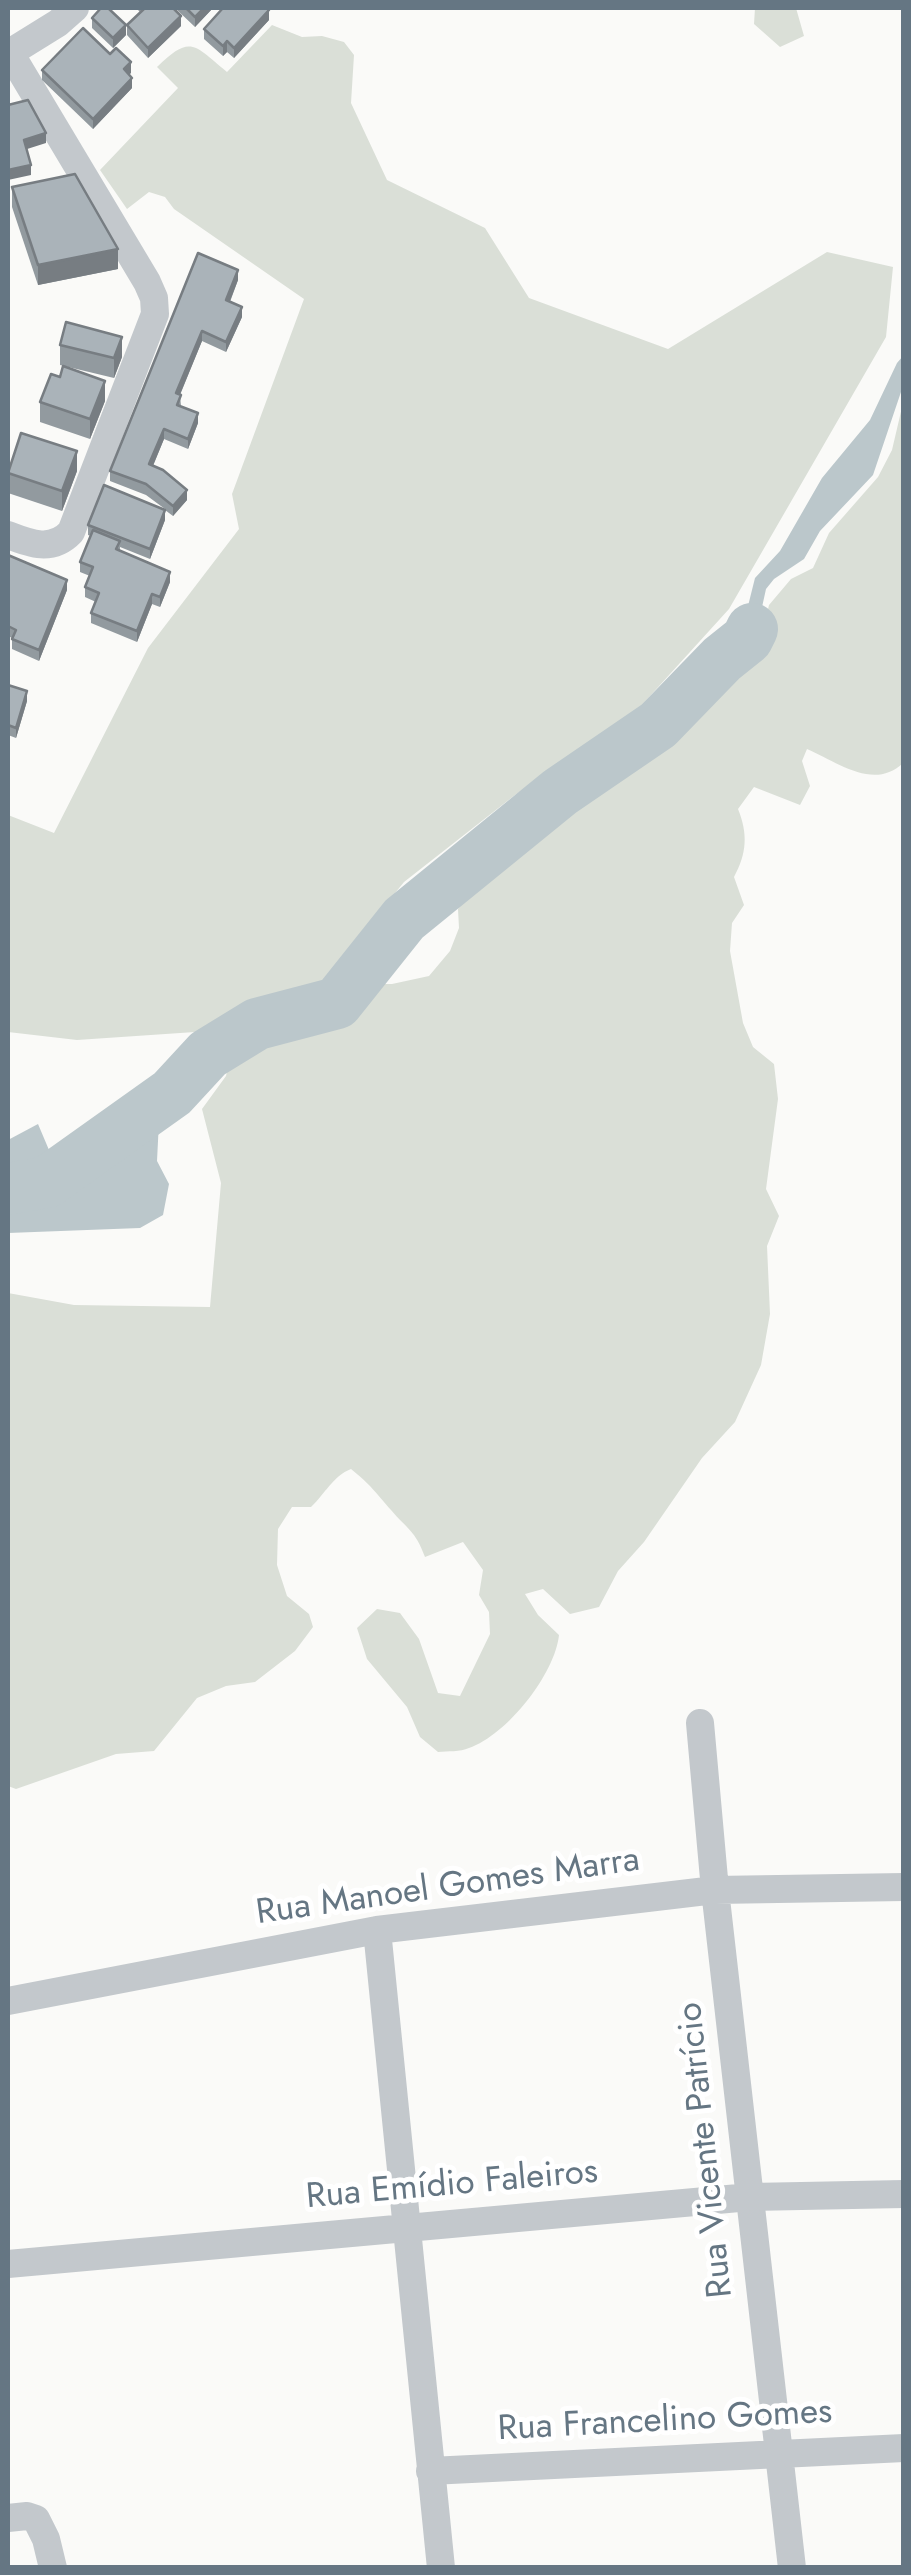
<!DOCTYPE html>
<meta charset="utf-8">
<style>
body{margin:0}
#map{position:relative;width:911px;height:2575px;overflow:hidden;background:#fafaf8;font-family:Jost,sans-serif}
canvas{display:block}
.frame{position:absolute;inset:0;border:10px solid #657683;pointer-events:none}
</style>
<div id="map">
<canvas width="911" height="2575"></canvas>
<div class="frame"></div>
</div>
<script>
const ctx = document.querySelector('canvas').getContext('2d');
ctx.lineJoin = 'round';
function fillPath(path, color) {
  ctx.fillStyle = color;
  ctx.fill(path, 'evenodd');
}
function trace(path, color, width, dash) {
  ctx.strokeStyle = color;
  ctx.lineWidth = width;
  ctx.lineCap = dash ? 'butt' : 'round';
  ctx.setLineDash(dash || []);
  ctx.stroke(path);
}
function write(font, color, halo, rows, align = 'center') {
  ctx.font = font + ' Jost,sans-serif';
  ctx.lineWidth = 10;
  ctx.setLineDash([]);
  ctx.textBaseline = 'middle';
  ctx.strokeStyle = halo;
  ctx.fillStyle = color;
  for (const [text, x, y, turn = 0] of rows) {
    ctx.save();
    ctx.translate(x, y);
    ctx.rotate((+turn || 0) * Math.PI / 180);
    ctx.textAlign = isNaN(turn) ? turn : align;
    if (halo) ctx.strokeText(text, 0, 0);
    ctx.fillText(text, 0, 0);
    ctx.restore();
  }
}
const green = new Path2D(`
 M755,8h41l8,28 -24,11 -26,-23z
 M272,25l30,12 20,-1 22,6 10,13 -3,48 36,77 98,48 44,70 139,51 159,-97 66,15 -7,70 -157,272 -89,98 -125,88 -111,87 -86,106 -123,44 -118,8 -69,-8v-217l46,18 94,-185 91,-119 -7,-35 72,-195 -130,-90 -9,-12 -16,-5 -22,17 -27,-39 78,-82 -21,-21c34,-33 37,-22 70,5z
 M903,403v360c-29,28 -66,-1 -96,-14l-5,12 8,25 -10,19 -46,-18 -16,22c10,25 9,44 -4,68l10,28 -12,18 -2,28 13,72 10,24 21,17 4,35 -12,90 13,27 -12,30 3,68 -9,51 -26,57 -33,36 -58,84 -26,29 -19,36 -29,7 -27,-25 -18,5 13,21 21,20c-4,39 -52,100 -90,113 -9,4 -21,3 -31,4l-18,-15 -13,-30 -40,-48 -10,-31 20,-19 23,4 19,26 19,54 22,3 30,-62 -1,-22 -10,-17 4,-25 -20,-28 -38,15c-10,-27 -17,-27 -34,-47 -15,-17 -20,-25 -40,-41 -18,7 -26,25 -40,38h-19l-14,22 -1,36 10,31 22,18 4,13 -18,24 -40,31 -29,4 -29,12 -43,53 -38,3 -100,35 -8,-3v-493l66,12 136,2 11,-124 -19,-74 24,-33 3,-14 36,-19 31,-11 24,-1 29,-12 7,-18 16,-17h20l37,-8 21,-25 9,-23 -1,-19 19,-28 96,-77 100,-66 20,-23 10,-23 33,-35 20,-16 7,-11 6,-25 22,-26 22,-11 16,-35 49,-56 14,-27z`);
const water = new Path2D(`
 M903,356v30l-30,89 -53,56 -16,28 -30,20 -8,10 -11,50 -59,46 45,-51 14,-56 25,-27 42,-73 48,-58 27,-57z
 M160,1101l-3,60 12,23 -6,31 -23,13 -132,5v-93l30,-16 11,26 24,2 25,-6c13,-25 35,-37 62,-45z`);
const river = new Path2D(`
 M8,1189l39,-7 125,-89 36,-39 49,-30 80,-21 67,-84 156,-127 98,-67 64,-66 25,-20 5,-10`);
const minor = new Path2D(`
 M8,54l50,-31 17,-15
 M8,535c23,9 44,17 63,-3l84,-218 -1,-16 -7,-16 -137,-229
 M700,1723l15,167 77,678
 M377,1930l64,638
 M8,2001l369,-71 338,-40 189,-3
 M8,2264l742,-67 154,-3
 M430,2471l474,-23
 M8,2518l19,-2 9,3 10,20 7,29`);
const wall = new Path2D(`
 M136,8h37l8,18 -33,32 -21,-23v-10l13,-13z
 M175,8h38l-18,19z
 M92,18l34,17 -13,13 -21,-20z
 M269,20l-35,38 -7,-6 -4,4 -19,-17v-10z
 M110,54l21,19 -2,1 3,14 -39,41 -51,-49v-10z
 M12,187l106,82 -80,16 -26,-78z
 M198,253l40,27 -8,22 12,15 -16,35 -24,-11 -22,54 1,11 17,17 -10,26 -24,-10 -11,27 34,34 -14,16 -8,-6v10l-15,39 -30,-12v4l50,31 -10,25 -8,-3 -15,38 -46,-19v-10l5,-11 -11,-5v-10l5,-11 -10,-4v-10l11,-26 -3,-1v-10l77,-16 -19,-14 -36,-14v-10z
 M60,345l62,12 -8,21 -54,-13z
 M105,401l-15,38 -50,-17v-20z
 M8,471h69l-15,40 -54,-18z
 M8,555l59,35 -28,71 -27,-12v-11l-4,-2z
 M8,685l19,16 -11,37 -8,-3z`);
const shadedWall = new Path2D(`
 M204,8h9l-18,19v-10z
 M269,10v10l-35,38v-10z
 M181,16v10l-33,32v-10z
 M126,25v10l-13,13v-10z
 M227,41v11l-4,4v-10z
 M131,62v11l-7,6v-10z
 M132,78v10l-39,41v-10z
 M46,133v10l-22,7v-10z
 M31,165v10l-23,5v-10z
 M118,249v20l-80,16v-20z
 M238,270v10l-12,31v-11z
 M242,307v10l-16,35v-10z
 M202,331v10l-26,63v-11z
 M122,337v20l-8,21v-20z
 M105,381v20l-15,38v-20z
 M198,413v10l-10,26v-10z
 M164,429v10l-15,36v-11z
 M77,451v20l-15,40v-20z
 M187,490v10l-14,16v-10z
 M165,510v10l-15,39v-10z
 M170,572v10l-10,25v-10z
 M67,580v10l-28,71v-11z
 M152,594v10l-15,38v-11z
 M27,691v10l-11,37v-10z`);
const building = new Path2D(`
 M101,8h7l18,17 -13,13 -21,-20z
 M145,8h28l8,8 -33,32 -21,-23z
 M186,8h18l-9,9z
 M223,8h43l3,2 -35,38 -7,-7 -4,5 -19,-17z
 M83,28l27,26 6,-6 15,14 -7,7 8,9 -39,41 -51,-49z
 M28,100l18,33 -22,7 7,25 -23,5v-65z
 M75,174l43,75 -80,16 -26,-78z
 M198,253l40,17 -12,30 16,7 -16,35 -24,-11 -26,62 5,2 -4,10 21,8 -10,26 -24,-10 -15,35 14,6 24,20 -14,16 -27,-22 -36,-13z
 M66,322l56,15 -8,21 -54,-13z
 M63,366l42,15 -15,38 -50,-17 11,-28 9,3z
 M21,433l56,18 -15,40 -54,-18z
 M104,485l61,25 -15,39 -62,-24z
 M93,530l27,11 -4,8 54,23 -10,25 -8,-3 -15,37 -46,-18 8,-20 -14,-6 8,-20 -13,-5z
 M8,555l59,25 -28,70 -27,-11 4,-9 -8,-4z
 M8,685l19,6 -11,37 -8,-3z`);
const streetNames = [
 ["Rua Manoel Gomes Marra",448,1888,-8],
 ["Rua Vicente Patrício",707,2150,-96],
 ["Rua Emídio Faleiros",452,2186,-5],
 ["Rua Francelino Gomes",665,2422,-3]
];
fillPath(green, '#dadfd7');
fillPath(water, '#bbc7cb');
trace(river, '#bbc7cb', 52);
trace(minor, '#c3c8cc', 28);
fillPath(wall, '#929a9f');
fillPath(shadedWall, '#777d82');
fillPath(building, '#aab3b9');
trace(building, '#777d82', 2.5);
write('35px', '#657683', '#fff', streetNames);
</script>
